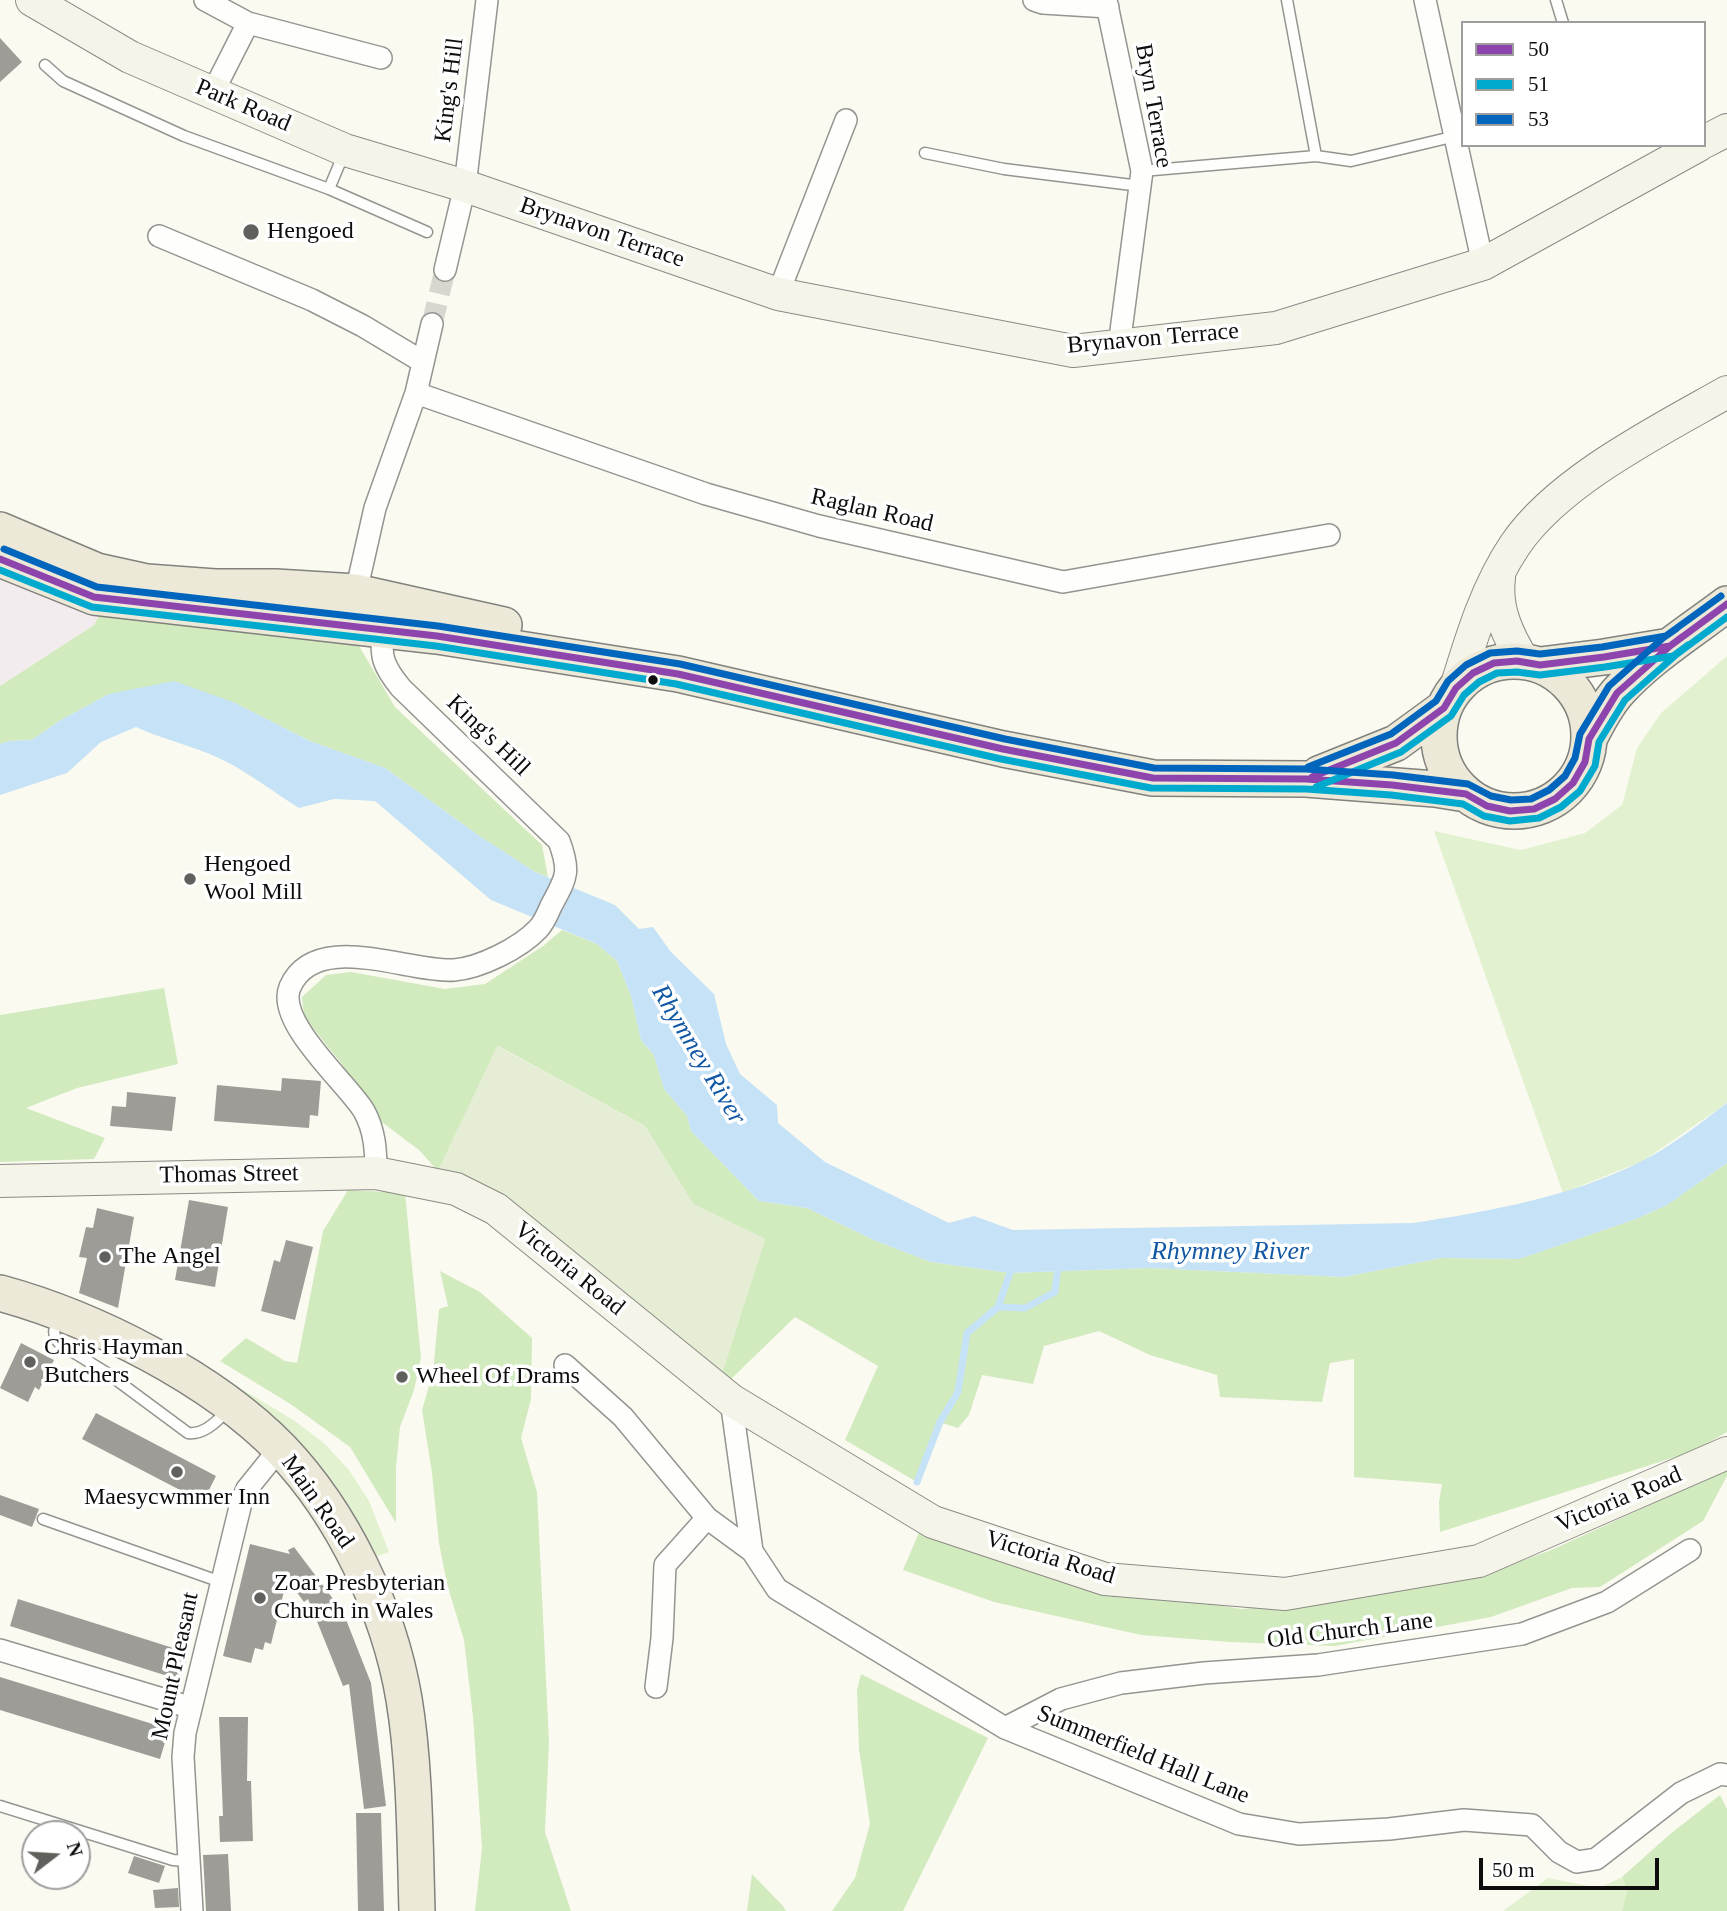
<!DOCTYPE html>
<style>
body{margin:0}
#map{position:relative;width:1727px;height:1911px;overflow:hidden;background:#fbfaf1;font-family:"Times New Roman",serif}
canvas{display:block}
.legend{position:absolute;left:1461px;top:21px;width:245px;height:126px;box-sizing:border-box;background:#fff;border:2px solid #9e9e9e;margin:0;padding:9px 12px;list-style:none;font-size:21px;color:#0d0d0d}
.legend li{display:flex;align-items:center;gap:14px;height:35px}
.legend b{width:35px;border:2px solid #9e9e9e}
.north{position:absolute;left:21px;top:1820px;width:70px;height:70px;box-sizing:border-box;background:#fff;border:2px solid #9e9e9e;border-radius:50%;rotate:73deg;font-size:19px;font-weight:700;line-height:28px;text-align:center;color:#0d0d0d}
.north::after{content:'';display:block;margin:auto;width:24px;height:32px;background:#60605d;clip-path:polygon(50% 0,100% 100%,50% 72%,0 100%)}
.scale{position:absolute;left:1479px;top:1858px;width:180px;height:32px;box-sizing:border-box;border:4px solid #0d0d0d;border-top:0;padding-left:9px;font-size:21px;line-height:24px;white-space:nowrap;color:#0d0d0d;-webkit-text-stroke:5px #fff;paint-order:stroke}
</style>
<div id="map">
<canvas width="1727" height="1911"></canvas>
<ul class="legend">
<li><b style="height:9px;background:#8e44ad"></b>50</li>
<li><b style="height:9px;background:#00a9ce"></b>51</li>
<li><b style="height:9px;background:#0065bd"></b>53</li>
</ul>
<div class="north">N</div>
<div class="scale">50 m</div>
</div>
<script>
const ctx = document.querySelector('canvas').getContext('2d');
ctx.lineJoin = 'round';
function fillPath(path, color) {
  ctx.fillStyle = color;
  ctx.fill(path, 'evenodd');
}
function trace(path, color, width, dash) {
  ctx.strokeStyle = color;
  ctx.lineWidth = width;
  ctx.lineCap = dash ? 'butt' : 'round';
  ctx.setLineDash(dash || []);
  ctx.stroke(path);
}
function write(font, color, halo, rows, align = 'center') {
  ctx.font = font + ' "Times New Roman",serif';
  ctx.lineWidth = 7;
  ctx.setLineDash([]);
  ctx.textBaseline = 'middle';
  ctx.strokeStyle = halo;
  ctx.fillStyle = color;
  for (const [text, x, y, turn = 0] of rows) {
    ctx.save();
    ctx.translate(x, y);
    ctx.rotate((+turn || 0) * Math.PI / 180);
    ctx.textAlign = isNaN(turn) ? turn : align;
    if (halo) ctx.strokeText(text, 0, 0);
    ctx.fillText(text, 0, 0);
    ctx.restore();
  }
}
const industrial = new Path2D(`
 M0,566l103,42 -9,17 -94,61z`);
const green = new Path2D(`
 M1727,656v447l-84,58 -80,32 -129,-362 87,19 64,-17 37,-28 15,-57 24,-35z
 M145,1331l150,90 29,22 25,27 20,31 20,51 -16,6 -231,-224z
 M1622,1877l5,13 -5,21h-119l45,-33 51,10z`);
const forest = new Path2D(`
 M103,608l249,26 43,73 147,138 6,32 -13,-5 -57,-37 -93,-67 -75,-27 -77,-39 -124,-8 -50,27 -27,19 -23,1 -9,3v-58l94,-61z
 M562,930l35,14 20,17 14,35 10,44 13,15 10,34 23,27 4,15 68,70 48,7 69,33 55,21 79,11 140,-5 194,9 97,-19 78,1 117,-40 31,-14 60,-42v269l-33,19 -254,81 -1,-30 3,-18 -88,-7v-118l-24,4 -8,39 -102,-5 -3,-22 -67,-20 -51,-24 -55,15 -11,38 -51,-9 -13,40 -11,13 -19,-6 -22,60 -72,-42 33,-74 -83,-49 -65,63 -8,-7 43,-134 -72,-35 -48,-78 -147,-80 -60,125 -19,-21 -40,-30 -38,-57 -37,-46 -2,-20 24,-22 25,-3 94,17 40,-5 58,-38z
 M164,988l14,76 -101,24 -51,20 79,30 -11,21 -94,3v-147z
 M348,1190l57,3 16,165 -7,32 -14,37 -4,40v56l-46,-76 -58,-42 -72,-44 26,-23 39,23 12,2 26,-132z
 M440,1271l40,21 52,46 -1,61 -10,39 16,54 12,250 -4,90 26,79h-96l7,-63 -9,-131 -9,-77 -17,-56 -8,-41 -7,-70 -10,-63 11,-38 6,-63 9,-3z
 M1727,1470v6l-24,45 -103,66 -28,1 -81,29 -156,29 -105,-4 -89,-7 -147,-33 -91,-32 17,-40 138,47 183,32 102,-8 137,-26 69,-24z
 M861,1674l127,64 -85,173h-71l23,-33 15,-54 -11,-75 -2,-59z
 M1720,1795l7,14v102h-105l5,-21 -5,-13 47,-42z
 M752,1874l31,32 3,5h-39z`);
const cemetery = new Path2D(`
 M497,1046l148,80 48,78 72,35 -43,134 -284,-202z`);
const water = new Path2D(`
 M174,681l59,21 77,39 75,27 93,67 57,37 80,33 24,24 14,-2 18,25 43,42 12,50 14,30 37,31 1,18 47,39 124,61 25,-7 39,14 400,-7c78,-12 158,-26 229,-62 30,-15 58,-38 85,-58v60l-60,42 -31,14 -117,40 -78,-1 -97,19 -194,-9 -140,5 -79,-11 -55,-21 -69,-33 -48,-7 -68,-70 -4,-15 -23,-27 -10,-34 -13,-15 -10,-44 -14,-35 -20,-17 -106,-44 -116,-99 -41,-2 -35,9c-24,-15 -46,-32 -70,-45 -30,-16 -63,-22 -93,-36l-35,15 -34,31 -67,22v-51l9,-3 23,-1 27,-19 50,-27z`);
const stream = new Path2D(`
 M998,1307l27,1 30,-16 3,-26
 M917,1482l23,-60 18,-30 9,-59 31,-26 12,-34v-9`);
const building = new Path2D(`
 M0,38l22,24 -22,20z
 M282,1078l39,3 -3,35 -8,-1 -1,13 -95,-7 3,-36 64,6z
 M127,1092l49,5 -4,34 -62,-5 2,-20 14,1z
 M189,1200l39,7 -13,80 -40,-7z
 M97,1208l37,9 -16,91 -39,-15 8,-35 -8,-1 7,-30 7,1z
 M286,1240l27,7 -18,73 -34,-9 13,-51 6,2z
 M21,1343l33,17 -15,30 -4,-3 -7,15 -28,-14z
 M96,1413l120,63 -13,26 -121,-63z
 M0,1495l39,14 -7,18 -32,-12z
 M250,1544l40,10 -2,-4 6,-3 49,65 28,71 15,123 -22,3 -15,-125 -6,2 -35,-87 -4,3 -17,-23 -16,65 -6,-2 -2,8 -8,-2 -4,15 -28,-7z
 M18,1599l171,54 -9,27 -170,-54z
 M0,1677l169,52 -9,30 -160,-49z
 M219,1717h29l-1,64h4l2,60 -33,1 -1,-26h4z
 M356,1813h25l3,98h-26z
 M228,1854l3,57h-25l-3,-56z
 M134,1856l31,10 -6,17 -31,-10z
 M178,1888l1,19 -24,1 -2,-18z`);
const streetTunnel = new Path2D(`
 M432,324l13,-54`);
const lane = new Path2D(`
 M1556,0l7,23
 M45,65l18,16 121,55 145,53 98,43
 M925,153l79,16 136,17
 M1316,156l35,5 105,-25
 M1142,171l174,-15 -29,-156
 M329,189l15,-36
 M59,1317c-5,11 -8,18 1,27l47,29 81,60c16,2 31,-13 40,-24
 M43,1519l178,63
 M0,1806l173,54 15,1`);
const street = new Path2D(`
 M205,0l43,23 133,35
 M1034,0l9,3 65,4
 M1106,0l36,171 -23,175
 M1425,0l58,264
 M212,94l36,-71
 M159,236l153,64 51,26 60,36
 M445,270l20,-84 22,-186
 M778,294l68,-174
 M416,393l290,101 113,32 244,56 266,-47
 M356,592l19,-84 41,-115 16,-69
 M376,1173c0,-22 -1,-42 -12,-62 -16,-27 -89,-89 -74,-124 25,-58 119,-14 164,-17 26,-2 66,-22 84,-41 6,-6 10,-16 13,-23 15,-28 20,-33 8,-65l-158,-153c-18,-22 -21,-31 -18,-59
 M565,1365l58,52 84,101
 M731,1400l21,151 25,38 228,139 234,96 60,10 90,-5 75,-9 68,5 27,27 18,10 19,-3 85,-66 39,-19 7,1
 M0,1650l189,57
 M656,1687l6,-49 3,-73 42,-47 45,33
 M1005,1728l56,-29 60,-16 83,-10 114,-8 204,-31 85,-32 83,-52
 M192,1911l-9,-154 2,-24 56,-230 6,-14 33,-41`);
const secondary = new Path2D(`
 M32,0l98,57 215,93 120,36 313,108 295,57 203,-23 207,-64 216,-119
 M1704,142l23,-12
 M1499,578c-4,31 9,58 25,84
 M1456,688c15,-49 30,-100 59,-143 43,-64 145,-115 212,-153
 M0,1181l376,-8 80,16 40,20 235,191 202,122 172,57 180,15 194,-33 248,-108`);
const primary = new Path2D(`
 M0,530l97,41 50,11 68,5h61l80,5 148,33
 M0,559l94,38 343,39 241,38 325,75 150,29 153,1 129,10 31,5
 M1439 736a75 75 0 1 1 150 0a75 75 0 1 1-150 0Z
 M1540,665l64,-8 66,-11
 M1589,739c8,-16 17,-33 28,-46 30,-34 74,-62 110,-89
 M1319,774l77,-31 48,-35
 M0,1293c95,26 212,85 281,156 62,65 108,161 123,250 11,66 11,144 13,212`);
const bus1 = new Path2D(`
 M0,559l94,38 343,39 241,38 325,75 150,29 153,1 86,6 74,9 21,12 23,5 24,-2 21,-10 18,-16 12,-21 4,-23 28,-46 53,-47 57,-42
 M1312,777l84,-34 48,-35 12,-20 17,-15 21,-10 23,-2 23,4 64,-8 66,-11 12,-9`);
const bus2 = new Path2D(`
 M0,570l92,37 344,39 240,38 325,75 150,29 155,1 85,6 72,9 21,12 26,5 29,-3 22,-11 19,-16 15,-25 4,-24 26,-42 52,-46 50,-37
 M1316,787l85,-35 50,-36 13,-21 15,-13 18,-9 20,-1 23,3 65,-8 68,-11 15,-11`);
const bus3 = new Path2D(`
 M4,549l93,38 341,39 242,38 325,75 149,29 152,1 87,6 75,9 23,12 20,4 20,-1 18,-9 16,-14 10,-18 5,-24 29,-48 54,-48 58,-42
 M1308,767l83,-33 45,-33 12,-20 18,-16 24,-12 27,-2 23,3 62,-7 64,-11 10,-7`);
const markers = [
 [251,232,9,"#60605d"],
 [653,680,6,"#0d0d0d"],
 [190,879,7,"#60605d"],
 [105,1257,7,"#60605d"],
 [30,1362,7,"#60605d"],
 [402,1377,7,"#60605d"],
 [177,1472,7,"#60605d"],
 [260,1598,7,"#60605d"]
];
const streetNames = [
 ["King's Hill",450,90,-83],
 ["Park Road",243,106,23],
 ["Bryn Terrace",1153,106,80],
 ["Brynavon Terrace",602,233,19],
 ["Brynavon Terrace",1153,339,-5],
 ["Raglan Road",872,511,13],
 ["King's Hill",488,736,44],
 ["Thomas Street",229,1175,-1],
 ["Victoria Road",569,1269,39],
 ["Victoria Road",1619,1500,-23],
 ["Main Road",317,1502,55],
 ["Victoria Road",1050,1558,17],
 ["Old Church Lane",1350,1631,-7],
 ["Mount Pleasant",176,1666,-78],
 ["Summerfield Hall Lane",1143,1755,22]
];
const poiNames = [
 ["Hengoed",267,232],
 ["Hengoed",204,865],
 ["Wool Mill",204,893],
 ["The Angel",119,1257],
 ["Chris Hayman",44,1348],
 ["Butchers",44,1376],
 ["Wheel Of Drams",416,1377],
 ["Maesycwmmer Inn",177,1498,"center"],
 ["Zoar Presbyterian",274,1584],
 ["Church in Wales",274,1612]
];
const waterNames = [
 ["Rhymney River",698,1055,59],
 ["Rhymney River",1230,1252]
];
fillPath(industrial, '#f3ecee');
fillPath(green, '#e2f2d0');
fillPath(forest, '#d1eabe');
fillPath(cemetery, '#e5edd4');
fillPath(water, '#c6e2f6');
trace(stream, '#c6e2f6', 7);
fillPath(building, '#9e9c97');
trace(streetTunnel, '#d7d6cf', 21, [21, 10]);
trace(lane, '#949490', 13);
trace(street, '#949490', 24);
trace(secondary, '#8b8a86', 34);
trace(primary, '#81817d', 38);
trace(lane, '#fefefd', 10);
trace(street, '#fefefd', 21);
trace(secondary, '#f5f4e8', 32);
trace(primary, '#ede9d8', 35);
trace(bus1, '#8e44ad', 7);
trace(bus2, '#00a9ce', 7);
trace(bus3, '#0065bd', 7);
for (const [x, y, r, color] of markers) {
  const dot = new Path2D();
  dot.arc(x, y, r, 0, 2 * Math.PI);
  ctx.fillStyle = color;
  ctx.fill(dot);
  trace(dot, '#fff', 2.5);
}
write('24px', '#0d0d0d', '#fff', streetNames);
write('24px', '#0d0d0d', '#fff', poiNames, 'left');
write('italic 26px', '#1158a4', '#fff', waterNames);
</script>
